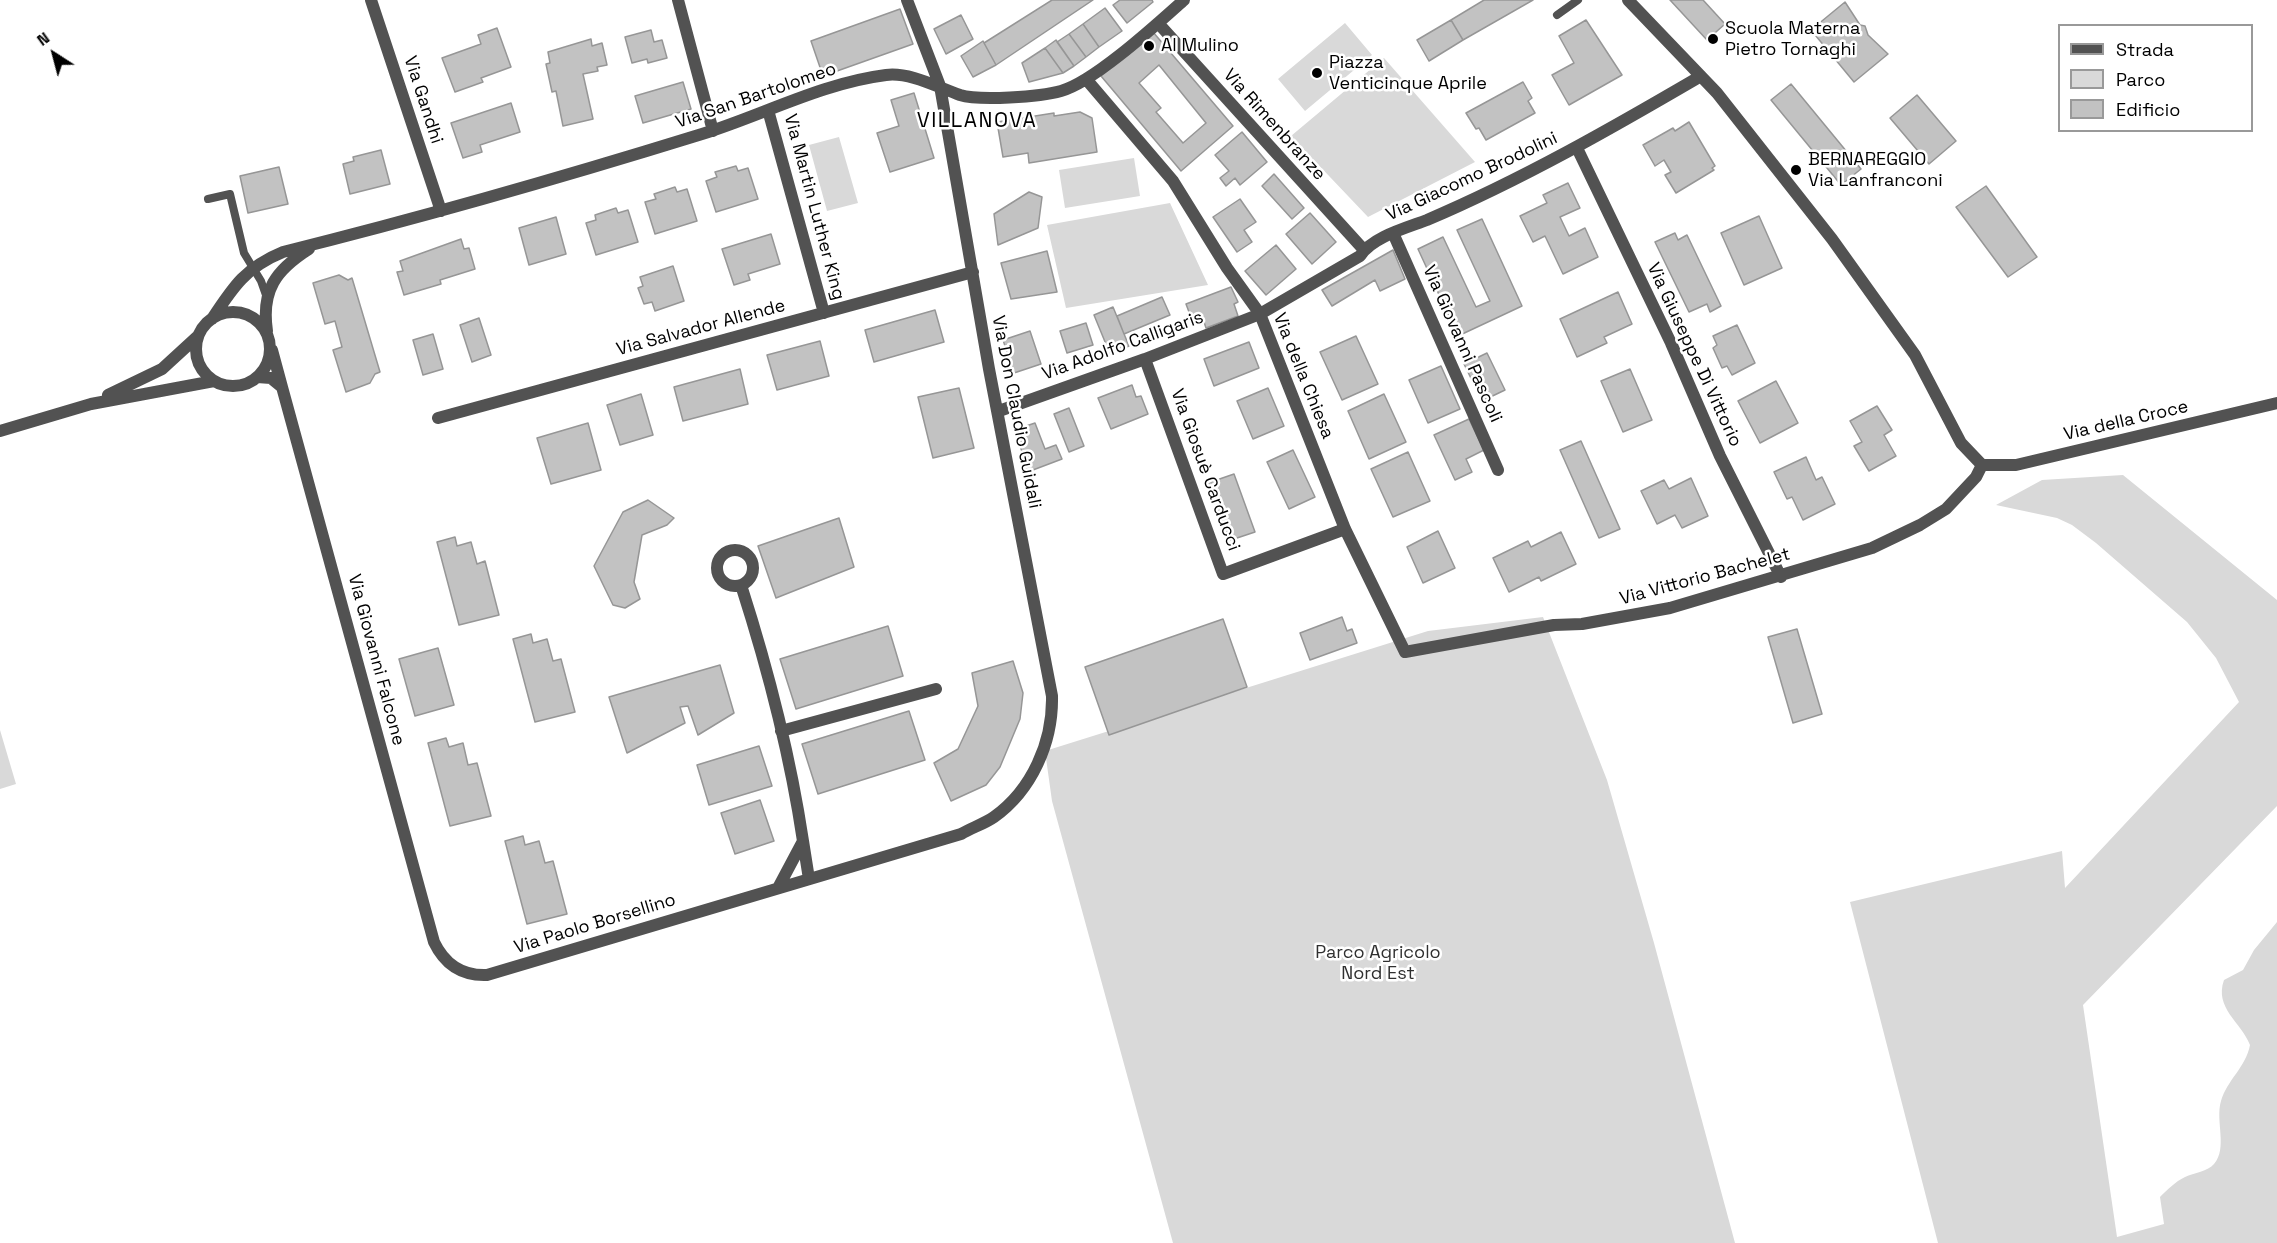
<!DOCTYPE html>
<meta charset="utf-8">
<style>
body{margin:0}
#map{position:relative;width:2277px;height:1243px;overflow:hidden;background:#fff;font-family:"Space Grotesk",sans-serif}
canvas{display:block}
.legend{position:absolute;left:2058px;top:24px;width:195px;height:108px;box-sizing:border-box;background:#fff;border:2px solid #999;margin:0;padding:8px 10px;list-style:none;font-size:18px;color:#000}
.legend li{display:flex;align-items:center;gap:12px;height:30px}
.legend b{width:30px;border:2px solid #999}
.north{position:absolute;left:24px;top:24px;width:60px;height:60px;-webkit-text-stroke:4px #fff;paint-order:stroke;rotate:324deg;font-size:16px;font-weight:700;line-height:24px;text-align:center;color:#000}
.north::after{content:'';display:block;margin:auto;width:21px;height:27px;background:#000;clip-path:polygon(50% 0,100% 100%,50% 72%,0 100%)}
</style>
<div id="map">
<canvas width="2277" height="1243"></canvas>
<ul class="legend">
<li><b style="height:8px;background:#525252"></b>Strada</li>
<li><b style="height:16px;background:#d9d9d9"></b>Parco</li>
<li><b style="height:16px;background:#c2c2c2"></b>Edificio</li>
</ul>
<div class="north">N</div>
</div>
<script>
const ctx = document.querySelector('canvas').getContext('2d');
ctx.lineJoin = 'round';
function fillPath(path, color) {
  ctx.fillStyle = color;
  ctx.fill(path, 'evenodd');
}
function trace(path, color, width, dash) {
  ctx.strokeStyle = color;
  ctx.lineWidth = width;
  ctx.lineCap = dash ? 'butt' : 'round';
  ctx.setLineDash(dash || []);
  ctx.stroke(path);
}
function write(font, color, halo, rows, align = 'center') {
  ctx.font = font + ' "Space Grotesk",sans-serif';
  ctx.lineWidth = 5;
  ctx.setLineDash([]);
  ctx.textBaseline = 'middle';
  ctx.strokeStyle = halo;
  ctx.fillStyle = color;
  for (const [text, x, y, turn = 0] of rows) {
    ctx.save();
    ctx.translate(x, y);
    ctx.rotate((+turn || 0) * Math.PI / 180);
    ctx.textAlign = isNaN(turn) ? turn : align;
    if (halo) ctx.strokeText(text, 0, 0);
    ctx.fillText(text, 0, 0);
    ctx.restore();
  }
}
const green = new Path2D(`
 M1345,23l27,32 -67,56 -27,-32z
 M1384,58l91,104 -107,55 -77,-81z
 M839,137l19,66 -31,8 -18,-66z
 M1134,158l6,38 -75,12 -6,-38z
 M1170,203l38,82 -142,23 -19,-83z
 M2123,475l154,125v206l-194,199 34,232 47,-13 -4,-27c8,-8 15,-15 25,-20 9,-4 23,-6 29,-13 14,-16 1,-43 7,-63 6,-21 25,-34 29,-56 -9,-23 -36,-37 -26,-65l19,-10 11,-20 23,-28v321h-339l-88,-341 212,-51 3,37 174,-186 -23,-44 -29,-36 -91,-79 -24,-18 -15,-7 -61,-13 46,-25z
 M1543,617l64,163 47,163 81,300h-562l-121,-442 -7,-50 383,-120z
 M0,730l16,54 -16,5z`);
const building = new Path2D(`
 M1052,0h41l-97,65 -12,-22z
 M1120,0h32l1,2 -26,21 -14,-18z
 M1484,0h49l-70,40 -12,-20z
 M1670,0h33l22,24 -18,16z
 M1845,2l15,23 5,1 3,9 20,19 -34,28 -43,-52z
 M1105,8l17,23 -23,16 -16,-23z
 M900,9l13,35 -90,32 -12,-35z
 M961,15l12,24 -27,15 -12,-25z
 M1451,20l12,20 -34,21 -12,-21z
 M1586,20l36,55 -53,30 -17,-30 22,-12 -15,-27z
 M1083,24l16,23 -13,10 -17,-23z
 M497,28l14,39 -30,11 2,4 -28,10 -13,-34 39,-14 -3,-9z
 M651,30l3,12 8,-2 5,18 -19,5 -1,-4 -15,4 -7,-26z
 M1153,32l80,94 -52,45 -80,-95zM1159,65l47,58 -23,20 -27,-31 5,-4 -22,-25z
 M1069,34l17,23 -12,9 -17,-24z
 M591,39l1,7 10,-3 5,22 -10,2 1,4 -15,3 10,45 -30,7 -7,-35 -4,1 -6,-28 4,-1 -2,-11z
 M1056,40l18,26 -11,7 -18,-25z
 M983,41l13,24 -23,12 -12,-21z
 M1045,48l18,25 -34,9 -7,-19z
 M683,82l8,27 -48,14 -8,-27z
 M1523,82l9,16 -4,3 7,12 -49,27 -7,-12 -3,1 -10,-16z
 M1791,84l70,85 -20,16 -70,-85z
 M914,93l20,65 -44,14 -13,-39 22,-7 -8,-26z
 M1917,95l39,46 -27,23 -39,-46z
 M511,103l9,29 -40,13 2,7 -19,6 -12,-35z
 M1080,112l12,6 5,34 -68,11 -1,-10 -25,4 -6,-35 57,-9v3z
 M1689,122l26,44 -3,2 2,2 -38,23 -11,-18 6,-3 -7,-12 -9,6 -12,-21 30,-17 2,3z
 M1242,132l25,30 -27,23 -5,-7 -9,8 -6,-8 9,-7 -14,-16z
 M381,150l9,34 -40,10 -7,-30 11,-3 -1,-4z
 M736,166l2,5 10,-3 10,31 -42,13 -10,-31 11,-4 -2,-5z
 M279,167l9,37 -40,9 -8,-37z
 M1274,174l30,34 -12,11 -30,-33z
 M1568,183l12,25 -20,9 9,19 16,-8 13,29 -35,17 -18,-38 -12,6 -13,-26 27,-13 -4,-8z
 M1986,186l51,71 -29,20 -52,-70z
 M675,187l2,5 10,-3 10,32 -42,13 -10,-32 11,-3 -2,-5z
 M1029,192l13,5 -4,31 -40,17 -4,-31z
 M1240,199l16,23 -12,8 8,12 -15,10 -24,-35z
 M616,208l2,5 10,-3 10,32 -42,13 -10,-32 10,-3 -1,-5z
 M1310,213l26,29 -24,22 -26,-30z
 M1759,216l23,52 -38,17 -23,-52z
 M556,217l10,37 -37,11 -10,-37z
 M1482,219l40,87 -64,30 -40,-87 25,-12 33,70 14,-6 -33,-71z
 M1675,233l3,7 9,-5 34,71 -11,6 -3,-8 -18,8 -34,-70z
 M771,234l9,30 -32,10 2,6 -16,5 -12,-36z
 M461,239l3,10 5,-1 6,21 -35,11 1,4 -37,11 -7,-23 6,-1 -3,-10z
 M1276,245l20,24 -30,26 -21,-24z
 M1393,250l12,29 -25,12 -5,-11 -43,26 -10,-16z
 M1047,251l10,41 -46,7 -10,-36z
 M673,266l11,35 -29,10 -3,-9 -8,2 -6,-16 5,-2 -3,-9z
 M339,275l9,5 4,-2 28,94 -5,2 -5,9 -24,9 -13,-42 9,-3 -7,-26 -10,3 -12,-41z
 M1231,287l7,15 -4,2 4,12 -32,12 -4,-12 -10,4 -6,-16z
 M1618,292l14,32 -28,13 3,6 -30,14 -17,-38z
 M1162,297l8,18 -46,19 -7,-18z
 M1113,307l16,39 -19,8 -16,-39z
 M935,310l9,32 -70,20 -9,-32z
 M479,318l12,37 -19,7 -12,-37z
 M1086,323l7,22 -26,8 -7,-22z
 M1737,325l18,38 -23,12 -5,-9 -5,2 -9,-20 4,-3 -4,-9z
 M1030,331l11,33 -27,9 -11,-33z
 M433,334l10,35 -20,6 -10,-35z
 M1356,336l22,48 -36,16 -22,-48z
 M820,341l9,35 -52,14 -10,-35z
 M1249,342l10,26 -45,18 -10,-27z
 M1487,353l18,37 -23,11 -18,-37z
 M1441,366l19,43 -32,14 -19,-43z
 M740,369l8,35 -65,17 -9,-34z
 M1630,369l22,51 -29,12 -22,-51z
 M1776,381l22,42 -38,20 -22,-42z
 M1132,385l4,12 5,-1 7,18 -37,15 -13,-31z
 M959,388l15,60 -41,10 -15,-61z
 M1268,388l16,38 -31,13 -16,-38z
 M641,394l12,41 -33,10 -13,-40z
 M1384,394l22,48 -37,17 -21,-48z
 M1877,406l15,24 -8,5 12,21 -27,15 -15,-25 8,-4 -12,-21z
 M1069,408l15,38 -15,6 -15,-38z
 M1469,419l15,31 -18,9 6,13 -17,8 -21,-45z
 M588,423l13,47 -50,14 -14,-46z
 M1035,423l10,26 11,-4 6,14 -37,14 -5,-14 4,-2 -10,-27z
 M1581,441l39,88 -21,9 -39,-88z
 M1293,450l22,47 -26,12 -22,-47z
 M1408,452l22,49 -37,16 -22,-48z
 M1806,457l10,23 6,-3 13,27 -32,16 -11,-23 -5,2 -13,-27z
 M1234,474l21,58 -27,9 -20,-58z
 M1691,478l17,38 -26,12 -7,-13 -18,9 -16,-33 23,-11 5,9z
 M648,500l26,18 -7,7 -25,10 -8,47 6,17 -15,9 -12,-3 -19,-39 29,-54z
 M839,518l15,49 -78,31 -18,-52z
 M1438,531l17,37 -32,15 -16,-36z
 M1561,532l15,32 -35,17 -2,-4 -30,15 -16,-34 35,-17 3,6z
 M455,537l2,9 14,-4 6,22 8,-3 14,54 -40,10 -22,-83z
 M1342,617l5,14 5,-2 5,14 -47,17 -10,-27z
 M1223,619l24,68 -138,48 -24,-68z
 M888,626l15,50 -107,33 -16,-50z
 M1797,629l25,85 -29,9 -25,-86z
 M531,634l2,9 14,-4 6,22 8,-2 14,53 -40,10 -22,-83z
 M438,648l16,57 -39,11 -16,-57z
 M1013,661l10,32 -3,26 -20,48 -14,18 -35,16 -17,-38 24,-14 20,-43 -6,-33z
 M720,665l14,48 -36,22 -10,-29 -8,1 5,16 -58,30 -18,-56z
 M909,711l16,49 -107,34 -16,-50z
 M446,738l3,9 14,-4 5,22 9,-2 14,53 -41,10 -22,-83z
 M759,746l13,40 -63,19 -12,-40z
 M760,800l14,41 -39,13 -14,-41z
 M523,836l2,9 14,-4 6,22 8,-2 14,53 -40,10 -22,-83z`);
const service = new Path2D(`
 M1557,15l21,-15
 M208,199l22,-5 14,59 17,28 6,17`);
const minor = new Path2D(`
 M371,0l70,211
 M678,0l35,131
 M1628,0l89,93 115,146 83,116 46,88 21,22h34l261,-62
 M1158,23l206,227
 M1086,79l87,102 54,87 33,46 85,215 60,123 149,-27 28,-1 88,-16 202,-60 48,-23 26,-16 30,-32 6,-12
 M768,110l56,203
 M1577,148l94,195 49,113 61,121
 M1393,233l105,237
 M196 349a37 37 0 1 1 74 0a37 37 0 1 1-74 0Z
 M212,319c21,-32 34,-52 71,-67 141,-35 280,-75 419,-118 61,-19 120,-51 184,-59 24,-3 51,12 74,20 19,6 80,2 101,-4 33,-9 96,-67 123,-91
 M267,331c-6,-41 9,-61 42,-82
 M1145,359l78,215 122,-45
 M257,377l14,1 11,9 -10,-37
 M282,387l152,555c11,23 28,34 53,33l474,-141c10,-6 23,-10 33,-17 38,-27 59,-75 58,-121l-63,-327 -49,-283 -33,-86
 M108,395l54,-26 36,-33
 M999,411l146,-52 115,-45 100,-58c12,-19 46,-28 67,-36 96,-41 185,-92 274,-144
 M438,418l535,-146
 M0,431l91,-27 123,-23
 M717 568a18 18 0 1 1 36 0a18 18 0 1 1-36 0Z
 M741,585c27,84 49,169 62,256
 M781,731l155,-42
 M778,888l25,-47 6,38`);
const markers = [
 [1713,39,6,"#000"],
 [1149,46,6,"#000"],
 [1317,73,6,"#000"],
 [1796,170,6,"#000"]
];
const poiNames = [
 ["Scuola Materna",1725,29],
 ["Pietro Tornaghi",1725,50],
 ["Al Mulino",1161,46],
 ["Piazza",1329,63],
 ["Venticinque Aprile",1329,84],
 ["BERNAREGGIO",1808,160],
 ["Via Lanfranconi",1808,181]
];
const streetNames = [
 ["Via San Bartolomeo",756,96,-19],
 ["Via Gandhi",423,100,72],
 ["Via Rimenbranze",1274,125,48],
 ["Via Giacomo Brodolini",1472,177,-25],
 ["Via Martin Luther King",814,207,75],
 ["Via Salvador Allende",701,328,-15],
 ["Via Giovanni Pascoli",1462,344,66],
 ["Via Adolfo Calligaris",1123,346,-20],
 ["Via Giuseppe Di Vittorio",1694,355,65],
 ["Via della Chiesa",1303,376,68],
 ["Via Don Claudio Guidali",1016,412,79],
 ["Via della Croce",2126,421,-13],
 ["Via Giosuè Carducci",1205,470,70],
 ["Via Vittorio Bachelet",1705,577,-15],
 ["Via Giovanni Falcone",376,660,75],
 ["Via Paolo Borsellino",595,924,-17]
];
const parkNames = [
 ["Parco Agricolo",1378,953],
 ["Nord Est",1378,974]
];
const quarterNames = [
 ["VILLANOVA",977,121]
];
fillPath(green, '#d9d9d9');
fillPath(building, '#c2c2c2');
trace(building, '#969696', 1.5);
trace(service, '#525252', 8);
trace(minor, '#525252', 12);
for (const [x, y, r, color] of markers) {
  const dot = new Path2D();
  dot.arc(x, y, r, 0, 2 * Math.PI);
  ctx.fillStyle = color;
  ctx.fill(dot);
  trace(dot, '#fff', 2);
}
write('18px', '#000', '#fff', poiNames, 'left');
write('18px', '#000', '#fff', streetNames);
write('18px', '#303030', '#fff', parkNames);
ctx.letterSpacing = '1.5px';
write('21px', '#000', '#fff', quarterNames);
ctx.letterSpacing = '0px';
</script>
